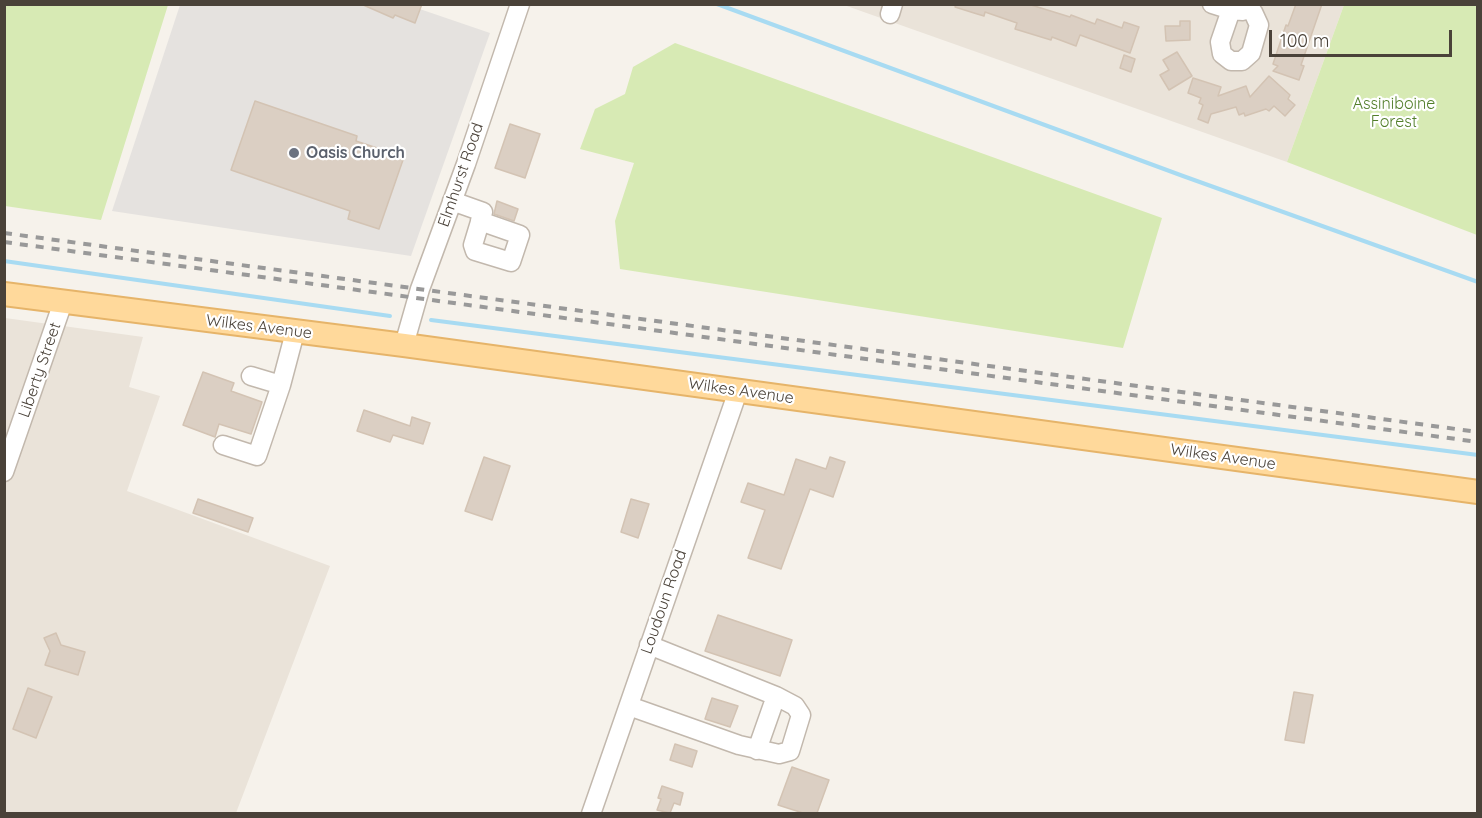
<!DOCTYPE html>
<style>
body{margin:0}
#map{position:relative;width:1482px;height:818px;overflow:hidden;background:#f6f2eb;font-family:Quicksand,sans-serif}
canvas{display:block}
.frame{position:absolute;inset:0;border:6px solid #4a4239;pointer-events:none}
.scale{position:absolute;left:1269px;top:30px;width:183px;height:27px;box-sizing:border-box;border:3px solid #4a4239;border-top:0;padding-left:8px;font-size:18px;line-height:21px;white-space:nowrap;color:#4a4239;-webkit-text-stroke:4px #fff;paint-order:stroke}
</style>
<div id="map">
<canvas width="1482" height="818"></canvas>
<div class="frame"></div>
<div class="scale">100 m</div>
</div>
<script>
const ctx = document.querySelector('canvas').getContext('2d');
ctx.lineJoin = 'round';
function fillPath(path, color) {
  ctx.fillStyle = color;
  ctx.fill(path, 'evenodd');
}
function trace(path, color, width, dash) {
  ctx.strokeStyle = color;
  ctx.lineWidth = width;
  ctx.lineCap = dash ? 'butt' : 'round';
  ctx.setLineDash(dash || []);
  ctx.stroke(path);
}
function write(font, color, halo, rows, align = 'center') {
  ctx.font = font + ' Quicksand,sans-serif';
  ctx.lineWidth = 4.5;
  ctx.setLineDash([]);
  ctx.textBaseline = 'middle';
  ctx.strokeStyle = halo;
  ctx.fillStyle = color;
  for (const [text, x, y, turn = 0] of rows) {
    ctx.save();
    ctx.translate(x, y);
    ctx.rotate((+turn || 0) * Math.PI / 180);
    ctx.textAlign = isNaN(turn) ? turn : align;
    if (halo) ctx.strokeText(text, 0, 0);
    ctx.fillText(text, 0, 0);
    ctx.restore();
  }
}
const residential = new Path2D(`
 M844,5h500l-57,157z
 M5,318l138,19 -14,50 31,9 -33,95 203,75 -94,247 -231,1z`);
const green = new Path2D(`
 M5,4l163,1 -67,215 -96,-14z
 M1344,5h133v230l-190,-73z
 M675,43l487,175 -39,130 -503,-79 -5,-48 19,-58 -54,-14 15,-40 30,-15 8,-27z`);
const parking = new Path2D(`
 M180,5h228l82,28 -79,223 -299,-45z`);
const stream = new Path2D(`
 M717,4l466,172 295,106
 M4,261l386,55
 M431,320l1047,135`);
const building = new Path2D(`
 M361,4h61l-7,19 -20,-8 -2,3z
 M956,4h72l42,13 1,-2 24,9 2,-5 25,9 2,-6 15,5 -9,26 -50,-18 -4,11 -24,-9 -1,3 -36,-11 2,-6 -32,-11 -1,4 -10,-3 -19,-6z
 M1296,4h26l-21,61 3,1 -5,14 -26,-9 5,-5 -5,-2 13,-39 2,1z
 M1180,21h10v19l-24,1 -1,-15h15z
 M1177,52l15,24 -23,14 -9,-15 9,-5 -6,-10z
 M1124,55l11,4 -4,13 -11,-4z
 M1269,76l21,19 -2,4 7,6 -10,11 -11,-10 -5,5 -3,-2 -21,7 -1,-3 -5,2 -3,-8 -25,7 -3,9 -10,-4 5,-14 -4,-2 2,-5 -13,-5 5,-15 28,9 -3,9 28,-10 4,11z
 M255,101l102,35 -1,5 48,16 -25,72 -31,-10 2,-8 -119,-41z
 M510,124l30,10 -15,44 -30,-10z
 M497,201l21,8 -4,12 -20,-7z
 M203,372l31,11 -3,8 31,11 -11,32 -32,-10 -4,13 -32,-12z
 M364,410l46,16 2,-9 18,6 -7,21 -30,-9 -3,7 -33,-11z
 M484,457l26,9 -18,54 -27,-9z
 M830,457l15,5 -12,35 -23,-8 -29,80 -33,-11 17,-48 -24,-8 7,-19 36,12 12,-36 30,10z
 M198,499l55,19 -5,14 -55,-19z
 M631,499l18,5 -11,34 -17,-6z
 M718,615l74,25 -12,36 -75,-25z
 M56,633l5,12 24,7 -7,23 -33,-10 5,-14 -6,-13z
 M28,688l24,9 -16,41 -23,-9z
 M1294,692l19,3 -9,48 -19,-3z
 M712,698l26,8 -8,21 -25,-8z
 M675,744l22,7 -5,16 -22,-7z
 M792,767l37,13 -12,33h-14l-25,-8z
 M662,786l21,7 -3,12 -6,-2 -4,10 -13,-3 4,-11 -3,-1z`);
const minor = new Path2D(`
 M1212,4l19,6 12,1
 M1231,10l-11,32 2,12 9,7h11l9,-8 8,-28 -6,-13
 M890,14l3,-10
 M452,201l31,11 -10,33 2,6 36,11 9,-27 -40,-14
 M404,345l16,-56 46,-125 54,-160
 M251,376l30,9
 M223,445l34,11 24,-71 14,-53
 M4,472l59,-170
 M629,706l110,39 40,9 11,-3 11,-36 -6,-9 -19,-10 -127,-51
 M757,750l19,-54
 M591,814l147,-423`);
const major = new Path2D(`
 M4,294l400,51 1074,147`);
const rail = new Path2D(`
 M4,233l1474,199
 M4,242l1474,200`);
const markers = [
 [294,153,6,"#6b7280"]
];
const parkNames = [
 ["Assiniboine",1394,104],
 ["Forest",1394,122]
];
const worshipNames = [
 ["Oasis Church",306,153]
];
const streetNames = [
 ["Elmhurst Road",461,175,-71],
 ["Wilkes Avenue",259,327,7],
 ["Liberty Street",40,370,-71],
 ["Wilkes Avenue",741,391,8],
 ["Wilkes Avenue",1223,457,8],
 ["Loudoun Road",664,602,-71]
];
fillPath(residential, '#eae3d9');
fillPath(green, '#d7eab4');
fillPath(parking, '#e5e2df');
trace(stream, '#a8dbf2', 4);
fillPath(building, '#dbcfc3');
trace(building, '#d3c3b3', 1.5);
trace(minor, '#c2b8ad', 21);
trace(major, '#e6b469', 26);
trace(minor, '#fff', 18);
trace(major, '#ffd99b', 22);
trace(rail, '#999', 4, [8, 8]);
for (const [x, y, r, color] of markers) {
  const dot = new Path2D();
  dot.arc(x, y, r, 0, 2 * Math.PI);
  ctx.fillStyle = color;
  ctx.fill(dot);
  trace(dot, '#fff', 2);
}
write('16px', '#527e2a', '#fff', parkNames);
write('bold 16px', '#5b616d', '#fff', worshipNames, 'left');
write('16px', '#4a4239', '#fff', streetNames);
</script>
